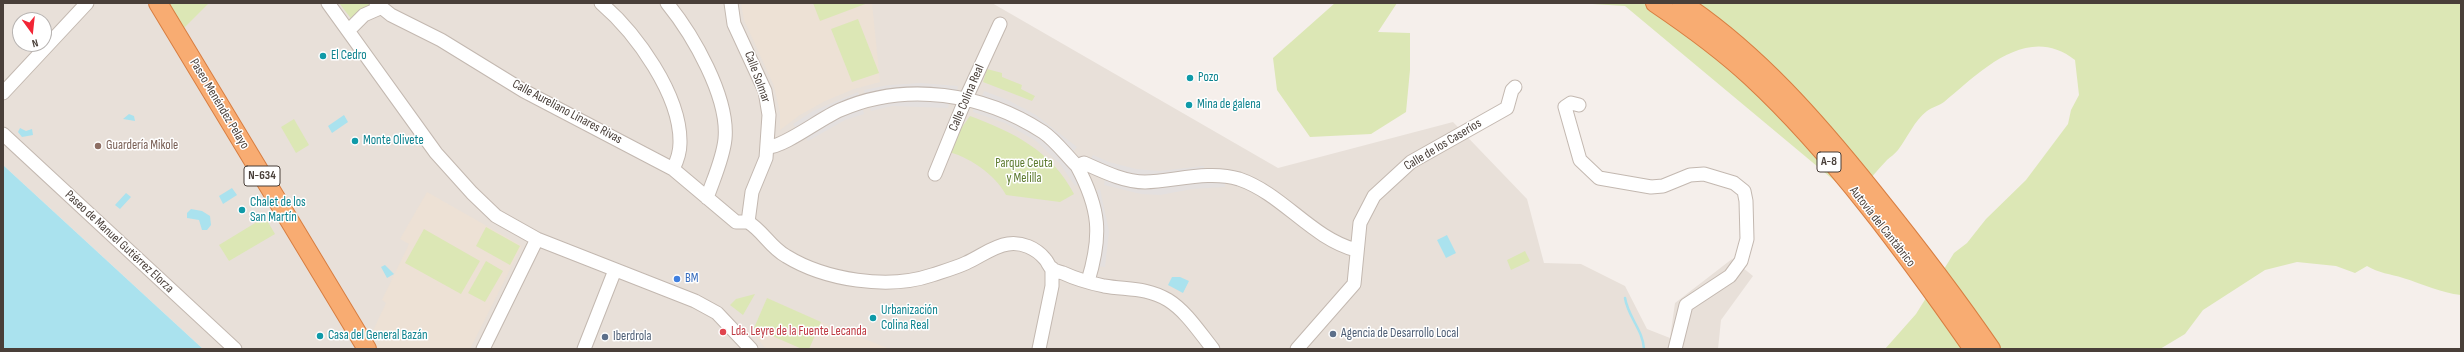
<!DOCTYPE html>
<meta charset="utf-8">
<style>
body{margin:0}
#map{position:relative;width:2464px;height:352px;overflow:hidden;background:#f5efeb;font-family:"Sofia Sans Condensed",sans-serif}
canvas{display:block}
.frame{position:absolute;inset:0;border:4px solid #493f39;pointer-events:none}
.north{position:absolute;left:12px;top:12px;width:40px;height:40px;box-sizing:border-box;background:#fff;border:1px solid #b6b2b0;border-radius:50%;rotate:165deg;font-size:11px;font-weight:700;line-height:16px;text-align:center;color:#493f39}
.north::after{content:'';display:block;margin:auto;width:14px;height:18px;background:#f22535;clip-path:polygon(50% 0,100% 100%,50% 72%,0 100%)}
</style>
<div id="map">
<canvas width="2464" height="352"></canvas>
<div class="frame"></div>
<div class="north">N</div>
</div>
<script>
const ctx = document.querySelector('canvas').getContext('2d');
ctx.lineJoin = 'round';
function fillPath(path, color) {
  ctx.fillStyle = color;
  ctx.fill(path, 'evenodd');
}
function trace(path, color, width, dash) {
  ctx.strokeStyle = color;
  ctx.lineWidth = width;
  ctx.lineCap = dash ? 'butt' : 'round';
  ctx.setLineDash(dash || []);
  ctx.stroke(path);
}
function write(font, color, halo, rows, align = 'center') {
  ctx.font = font + ' "Sofia Sans Condensed",sans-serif';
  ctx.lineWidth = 3;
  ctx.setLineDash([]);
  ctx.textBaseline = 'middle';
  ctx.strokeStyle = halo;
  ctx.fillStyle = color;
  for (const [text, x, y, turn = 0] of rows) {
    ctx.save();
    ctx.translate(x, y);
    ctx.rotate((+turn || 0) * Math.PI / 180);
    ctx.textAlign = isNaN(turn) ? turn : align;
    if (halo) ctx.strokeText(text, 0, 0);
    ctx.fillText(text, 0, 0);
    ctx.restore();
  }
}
const residential = new Path2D(`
 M3,3h989l286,165 175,-46 74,77 17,64 37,1 44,22 22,43 23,9 5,-35 57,-44 21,17 -32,44 -3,29h-1515l-200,-184zM20,20h24v24h-24z`);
const education = new Path2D(`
 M741,3h131l8,79 -26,7 -29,12 -25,14 -20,15v-17l-6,-27 -30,-66z
 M427,192l95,54 -52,103h-92l-8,-12 16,-34 -4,-3 27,-56 -9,-5z
 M767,298l54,24 69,27h-124l-9,-11 -3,-10z`);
const green = new Path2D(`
 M167,3h42l-25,25z
 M339,3h31l2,2 -19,16z
 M813,3h55l-48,18z
 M1335,3h62l-19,29 32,1v37l-4,42 -35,22 -61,3 -33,-47 -4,-32z
 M1576,3h885v292c-20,-2 -38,-11 -58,-17 -12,-4 -25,-5 -36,-12l-12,7 -19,-7 -39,-4 -32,8 -62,40 -18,24 -25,15h-275l31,-35 38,-61 13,-10 19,-24 40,-39 42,-56 3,-14 8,-15 -4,-35c-48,-38 -96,13 -131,42 -5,4 -12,5 -17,9 -13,10 -19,26 -29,39 -3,4 -8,7 -11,10 -12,12 -21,25 -33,37l-229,-191z
 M858,19l21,54 -27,9 -21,-53z
 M987,69l15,4v4l20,8 -1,4 14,7 -3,5 -49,-19z
 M970,116c43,16 82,35 104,78l-14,8 -54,-7c-11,-21 -38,-39 -61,-44z
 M294,119l15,26 -13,8 -15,-26z
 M265,217l10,17 -46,27 -10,-16z
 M486,227l34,19 -10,19 -34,-19z
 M424,229l56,32 -19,33 -56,-31z
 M1525,251l5,10 -19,9 -4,-10z
 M486,261l17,10 -18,31 -17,-9z
 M755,294l-12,21 -13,-10 6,-6z
 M767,298l54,24 -12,27h-7l-48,-21z`);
const parking = new Path2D(`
 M921,83l37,3 -1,6 -91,5 -2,-7 25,-5z
 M984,91l24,9 28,15 41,32 -5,6 -91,-55z
 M858,92l2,6 -45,18 -19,13 -3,-5 20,-13z
 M950,99l-2,9 -56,-2 -21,5 -2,-7 22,-4z
 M974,105l33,12 33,19 26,23 14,24 -5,3 -15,-22 -24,-23 -31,-18 -32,-11z
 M862,107l2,7 -19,6 -37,21 -5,-6z
 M1093,155l16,7 27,7 23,2 45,-5v6l-44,6 -51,-7 -20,-10z
 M1105,178l105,2 15,2v5l-33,2 -32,6 -19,-1 -37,-9z
 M1100,189l9,42 -4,36 -7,-1 -3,-75z`);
const water = new Path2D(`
 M129,114l5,2 1,5 -12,-2z
 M344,115l4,7 -16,11 -4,-7z
 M20,128l6,3 6,-2 1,6 -11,2 -4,-5z
 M3,165l200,184h-200z
 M232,188l5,7 -14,9 -4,-8z
 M126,193l5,4 -11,12 -5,-4z
 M191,209l11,2 8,5 1,9 -4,5h-5l-3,-10 -12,-2v-5z
 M1447,235l9,18 -10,5 -9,-18z
 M385,265l9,9 -7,4 -6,-11z
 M1172,277h8l9,4 -6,12 -15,-8z`);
const stream = new Path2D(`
 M1625,298c3,19 18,32 19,51`);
const minor = new Path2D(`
 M328,3l108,150 36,40 24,23 41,23 158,62 22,12 34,36
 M376,3l15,12 50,25 83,51 149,78 63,53h12
 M601,3c35,30 80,92 79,140 0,9 -3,18 -7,26
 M667,3c26,32 62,94 58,136 -2,20 -12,41 -18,59
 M731,3l3,21 31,67 4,24 -3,43 -14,34 -4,30
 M349,30l15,-15 16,-7
 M3,93l84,-90
 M1579,105l-8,-2 -6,4 15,53 19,18 52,9 12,-1 27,-11 14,-1 30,9 10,8 2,10 1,38 -6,22 -11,15 -44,29 -11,44
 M3,134l232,215
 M768,147c16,0 53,-29 72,-37 66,-29 143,-17 203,22 12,8 23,23 34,34l7,-3c18,8 40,19 61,19 30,-1 64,-12 94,-3 44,15 72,59 117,71
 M1077,166c23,43 25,69 11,115
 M935,174l31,-76 34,-74
 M748,222c15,9 22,25 38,34 39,24 102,34 146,19 12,-4 23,-7 34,-12 14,-6 27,-17 42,-19 14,-2 28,4 37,15 3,3 4,8 7,10 3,2 8,3 11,4 13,6 27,10 41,13 23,4 42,1 64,14 18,11 32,33 45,49
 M483,349l54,-110
 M584,349l31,-79
 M1039,349l13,-63v-18
 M1297,349l57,-65 6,-61 14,-27 37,-34 96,-54 5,-18 3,-3`);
const highway = new Path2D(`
 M158,3l209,346
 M1655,3c34,23 66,46 96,74 83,77 157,179 222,272
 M1682,3c75,50 135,119 191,189 41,51 81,103 118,157`);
const markers = [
 [323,56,4,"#0f9aa8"],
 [1190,78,4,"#0f9aa8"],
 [1189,105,4,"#0f9aa8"],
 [355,141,4,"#0f9aa8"],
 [98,146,4,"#8d6e63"],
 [242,210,4,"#0f9aa8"],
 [677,279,4,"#3f7fe0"],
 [873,318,4,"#0f9aa8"],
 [723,332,4,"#e0444e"],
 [1333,334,4,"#5c6f8a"],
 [320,336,4,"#0f9aa8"],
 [605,337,4,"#5c6f8a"]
];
const shields = [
 [1829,162,24],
 [262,176,36]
];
const shieldNames = [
 ["A-8",1829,162],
 ["N-634",262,176]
];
const cultureNames = [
 ["El Cedro",331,56],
 ["Pozo",1198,78],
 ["Mina de galena",1197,105],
 ["Monte Olivete",363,141],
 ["Chalet de los",250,203],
 ["San Martín",250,218],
 ["Urbanización",881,311],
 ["Colina Real",881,326],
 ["Casa del General Bazán",328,336]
];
const streetNames = [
 ["Calle Solmar",757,77,70],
 ["Calle Colina Real",967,98,-67],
 ["Paseo Menéndez Pelayo",219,104,59],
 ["Calle Aureliano Linares Rivas",567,112,28],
 ["Calle de los Caseríos",1443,145,-31],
 ["Autovía del Cantábrico",1882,227,52],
 ["Paseo de Manuel Gutiérrez Elorza",119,242,43]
];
const educationNames = [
 ["Guardería Mikole",106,146]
];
const parkNames = [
 ["Parque Ceuta",1024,164],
 ["y Melilla",1024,179]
];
const shopNames = [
 ["BM",685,279]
];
const healthNames = [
 ["Lda. Leyre de la Fuente Lecanda",731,332]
];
const serviceNames = [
 ["Agencia de Desarrollo Local",1341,334],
 ["Iberdrola",613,337]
];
fillPath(residential, '#e8e0d9');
fillPath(education, '#ede1d5');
fillPath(green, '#dce7b5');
fillPath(parking, '#e4e0df');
fillPath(water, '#aae2ee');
trace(stream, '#aae2ee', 2.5);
trace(minor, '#c3b8b0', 15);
trace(highway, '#d87e41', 20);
trace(minor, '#fff', 13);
trace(highway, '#f8ac72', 18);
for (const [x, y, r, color] of markers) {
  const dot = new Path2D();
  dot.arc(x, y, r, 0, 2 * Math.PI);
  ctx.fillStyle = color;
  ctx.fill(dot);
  trace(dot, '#fff', 1.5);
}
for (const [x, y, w] of shields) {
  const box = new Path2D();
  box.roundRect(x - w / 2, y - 10, w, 20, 3);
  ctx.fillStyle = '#fff';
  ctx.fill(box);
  trace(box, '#493f39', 1);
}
write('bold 12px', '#493f39', null, shieldNames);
write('13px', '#0d838f', '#fff', cultureNames, 'left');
write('13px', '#493f39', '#fff', streetNames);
write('13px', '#785e54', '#fff', educationNames, 'left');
write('13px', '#5b792d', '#fff', parkNames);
write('13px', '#366cbe', '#fff', shopNames, 'left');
write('13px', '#be3a42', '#fff', healthNames, 'left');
write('13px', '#4e5e75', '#fff', serviceNames, 'left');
</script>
